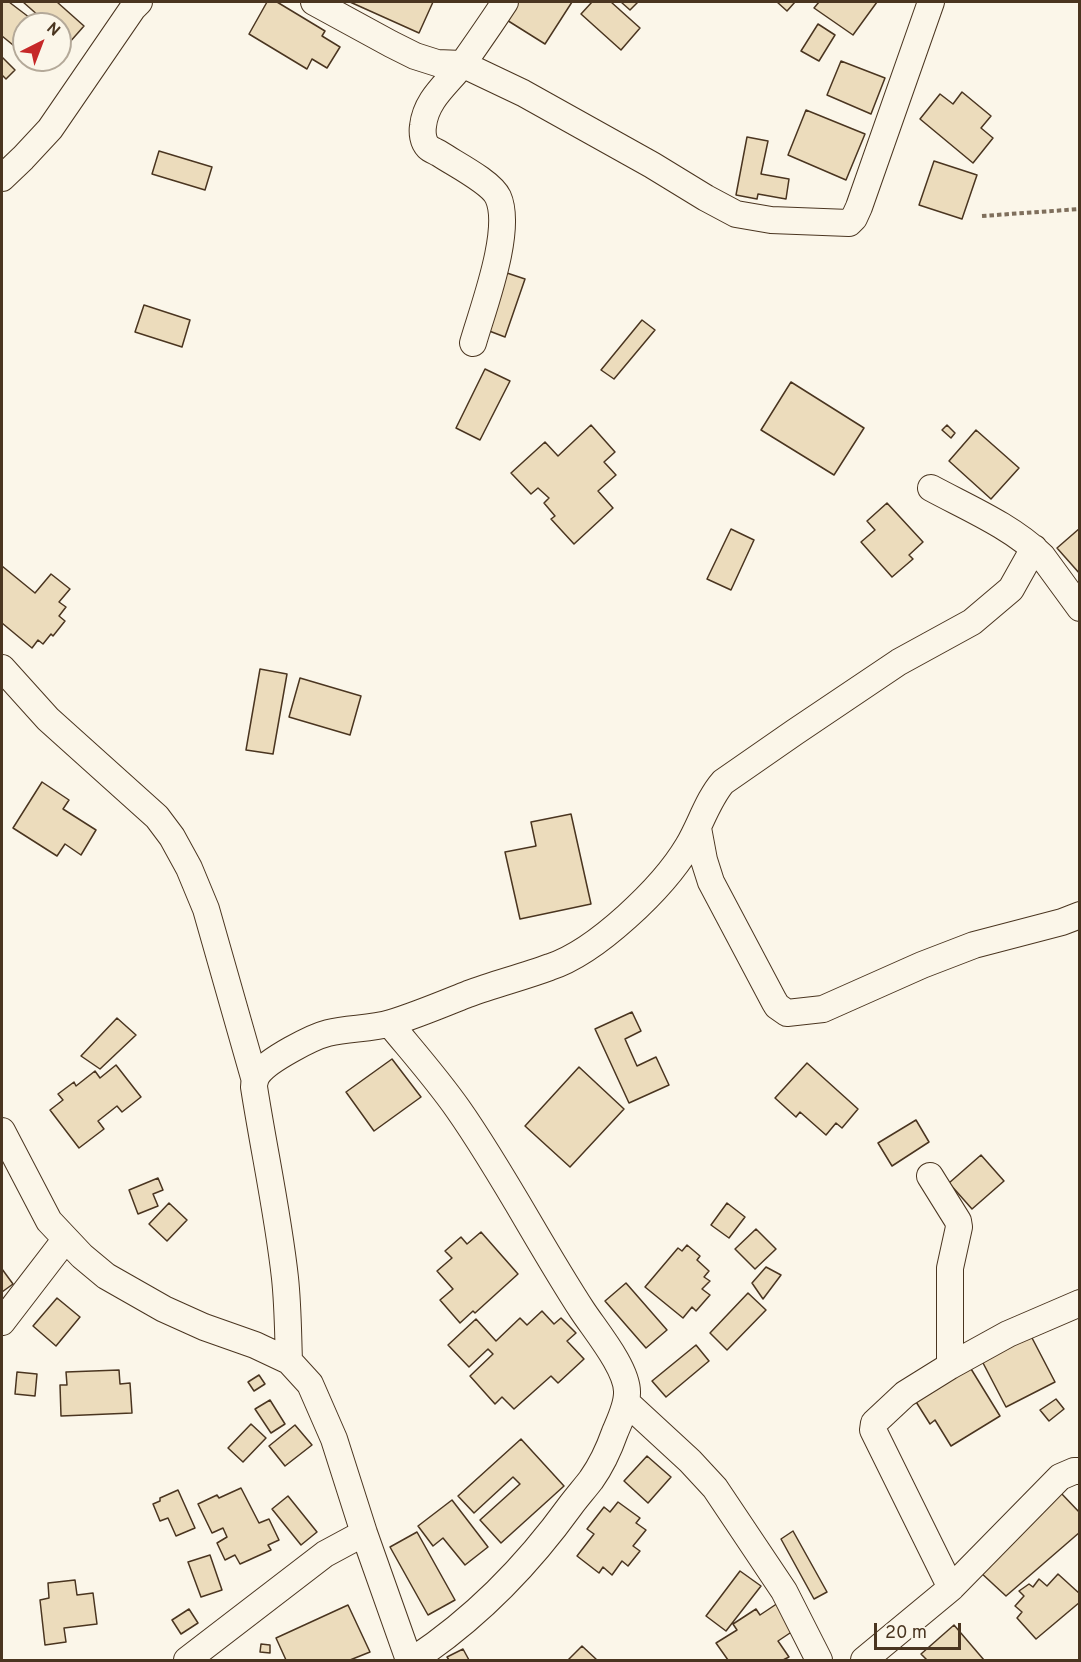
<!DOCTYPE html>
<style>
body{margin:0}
#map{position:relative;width:1081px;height:1662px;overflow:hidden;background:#fbf6e9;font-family:Overpass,sans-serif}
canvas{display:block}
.frame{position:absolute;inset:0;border:3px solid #4a3520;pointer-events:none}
.north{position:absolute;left:12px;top:12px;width:60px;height:60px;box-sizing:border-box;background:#fbf6e9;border:2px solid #b4a999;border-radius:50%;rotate:42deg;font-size:16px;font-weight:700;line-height:24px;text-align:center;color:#4a3520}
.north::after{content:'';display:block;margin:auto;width:21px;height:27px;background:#c62828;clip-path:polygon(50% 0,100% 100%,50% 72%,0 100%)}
.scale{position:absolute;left:874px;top:1623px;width:87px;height:27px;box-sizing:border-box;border:3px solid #4a3520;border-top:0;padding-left:8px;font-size:18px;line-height:21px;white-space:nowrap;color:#4a3520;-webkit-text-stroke:4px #fbf6e9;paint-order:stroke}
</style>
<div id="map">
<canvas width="1081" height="1662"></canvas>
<div class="frame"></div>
<div class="north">N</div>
<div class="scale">20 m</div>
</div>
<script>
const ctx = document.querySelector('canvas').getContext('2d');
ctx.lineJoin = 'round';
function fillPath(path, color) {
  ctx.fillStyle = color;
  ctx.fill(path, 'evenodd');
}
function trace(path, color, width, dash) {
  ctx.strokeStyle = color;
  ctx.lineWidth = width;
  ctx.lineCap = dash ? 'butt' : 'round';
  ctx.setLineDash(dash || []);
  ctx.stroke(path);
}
const building = new Path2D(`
 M2,2h7l29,22h-14v30l-22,-18z
 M23,2h34l27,24 -15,17 -9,-8v-11h-12z
 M267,2h10l48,29 -3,5 18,11 -13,21 -15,-9 -5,10 -58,-35z
 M350,2h83l-14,31z
 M511,2h61l-27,42 -43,-27z
 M592,2h19l29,26 -19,22 -40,-36z
 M621,2h17l-8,8z
 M777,2h18l-8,9z
 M819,2h58l-24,33 -39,-27z
 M818,24l17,11 -16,26 -18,-10z
 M2,57l13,13 -9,9 -4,-4z
 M32,60h21l-8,10z
 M841,61l44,17 -14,36 -44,-19z
 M962,92l29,24 -10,12 12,10 -20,25 -53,-44 20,-25 13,10z
 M806,110l59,24 -19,46 -58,-25z
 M747,137l21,4 -7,33 28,5 -3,20 -28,-5 -1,5 -21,-4z
 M159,151l53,16 -7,23 -53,-16z
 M934,161l43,14 -15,44 -43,-14z
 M504,272l21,7 -20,58 -21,-8z
 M144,305l46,15 -8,27 -47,-15z
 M642,320l13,10 -41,49 -13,-9z
 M485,369l25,12 -30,59 -24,-12z
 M791,382l73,46 -30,47 -73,-45z
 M591,425l24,27 -11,10 12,13 -18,16 15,17 -39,36 -23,-25 4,-3 -11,-13 5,-5 -11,-10 -7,6 -20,-21 34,-31 13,14z
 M947,425l8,8 -4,5 -9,-8z
 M976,430l43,38 -28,31 -42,-38z
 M887,503l36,39 -14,13 4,4 -21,18 -31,-35 14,-12 -8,-9z
 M1080,528v46l-23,-26z
 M731,529l23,11 -23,50 -24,-11z
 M2,566l33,27 16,-19 19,15 -11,13 7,5 -7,9 6,5 -12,15 -2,-2 -8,10 -5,-4 -6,8 -30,-25z
 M260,669l27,5 -14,80 -27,-4z
 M300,678l61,18 -11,39 -61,-18z
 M42,782l27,18 -6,9 33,21 -15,25 -16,-11 -8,12 -44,-28z
 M571,814l20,90 -71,15 -15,-67 31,-6 -5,-24z
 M632,1012l9,19 -16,8 12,27 19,-9 13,28 -40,18 -34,-74z
 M117,1018l19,17 -36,34 -19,-13z
 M392,1059l29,38 -47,34 -28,-39z
 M807,1063l51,46 -16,19 -6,-5 -10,12 -26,-23 -4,5 -21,-19z
 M116,1065l25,32 -19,15 -5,-6 -19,15 6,8 -25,19 -29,-38 13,-10 -5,-6 16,-12 2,4 19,-15 5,7z
 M579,1067l45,42 -54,58 -45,-41z
 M916,1120l13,22 -37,24 -14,-23z
 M981,1155l23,26 -32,28 -23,-26z
 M158,1178l5,12 -10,4 5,12 -20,8 -9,-24z
 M169,1203l18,17 -20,21 -18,-17z
 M727,1203l18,14 -16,21 -18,-13z
 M756,1229l20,20 -21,20 -20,-20z
 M481,1232l37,42 -43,39 -2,-2 -13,12 -20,-23 13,-11 -16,-18 15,-13 -7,-7 16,-14 6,7z
 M687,1245l13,11 -3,4 12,11 -5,6 6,4 -8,8 8,6 -14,16 -4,-4 -9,11 -38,-31 33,-39 4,3z
 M766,1267l15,8 -18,24 -11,-16z
 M2,1269l11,15 -11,8z
 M626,1283l41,47 -21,18 -41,-47z
 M748,1293l18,17 -39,40 -17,-17z
 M57,1298l23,19 -24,29 -23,-20z
 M542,1311l12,13 7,-6 15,15 -9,8 17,18 -26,24 -7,-7 -37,33 -12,-12 -7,7 -25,-28 23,-22 -5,-5 -19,18 -21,-22 28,-26 20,22 24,-23 7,7z
 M1031,1336l24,46 -49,25 -24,-46z
 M696,1345l13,16 -43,36 -14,-16z
 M968,1364l32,52 -49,30 -16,-26 -5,4 -17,-27z
 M119,1370l1,14 10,-1 2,30 -71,3 -1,-31h7l-1,-13z
 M17,1372l20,2 -2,22 -20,-2z
 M259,1375l6,9 -11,7 -6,-9z
 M1056,1399l8,10 -15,12 -9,-11z
 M270,1400l15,24 -14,9 -16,-24z
 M251,1424l15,14 -23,24 -15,-14z
 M295,1425l17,20 -27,21 -16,-20z
 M521,1439l43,47 -63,57 -21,-23 40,-36 -7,-7 -39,36 -16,-17z
 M647,1456l24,21 -23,26 -24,-22z
 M241,1488l18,35 10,-4 10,21 -11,5 3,5 -31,14 -5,-9 -10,5 -8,-17 10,-6 -4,-9 -11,5 -14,-29 19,-9 2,3z
 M178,1490l17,38 -19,8 -8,-18 -8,3 -7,-17 7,-3v-3z
 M1060,1492l20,21v19l-74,64 -27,-25z
 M288,1496l29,36 -16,13 -29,-36z
 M452,1500l36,47 -23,18 -22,-27 -10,8 -15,-20z
 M618,1502l22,16 -4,5 10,7 -13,16 7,5 -12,15 -6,-5 -10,14 -9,-8 -4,6 -22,-17 17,-22 -7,-5 17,-22 6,5z
 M793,1531l34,61 -13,7 -33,-60z
 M417,1532l38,68 -27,15 -38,-68z
 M210,1555l12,35 -21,7 -13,-35z
 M740,1571l21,15 -35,45 -20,-15z
 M1058,1574l22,20v8l-44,37 -19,-21 5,-6 -7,-6 9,-10 -5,-5 10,-7 4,3 6,-8 8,7z
 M75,1580l2,15 16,-2 4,31 -33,4 2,14 -21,3 -5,-45 9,-2 -1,-15z
 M778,1603l18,26 -18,12 11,16 -6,3h-55l-12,-17 21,-13 -4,-6 23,-15 4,6z
 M348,1605l22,47 -20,8h-64l-10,-22z
 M189,1609l9,14 -17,11 -9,-14z
 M954,1625l30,35h-57l-6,-6z
 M261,1644l9,1v8l-10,-1z
 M582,1646l15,14h-29z
 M463,1649l6,11h-20l-2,-3z`);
const path = new Path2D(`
 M982,216l98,-7`);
const street = new Path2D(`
 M314,2l77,42 24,12 22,7 25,1 61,29 129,72 54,33 30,16 35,6 78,3 5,-5 5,-11 72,-205
 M2,178l21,-20 27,-29 83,-121 6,-6
 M473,343c10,-35 40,-113 25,-146 -7,-15 -43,-33 -58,-43 -3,-2 -9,-4 -12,-7 -5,-5 -6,-14 -5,-21 3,-28 26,-43 41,-64 14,-20 28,-40 41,-60
 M931,488c37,20 80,38 111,68l38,52
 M2,668l46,51 109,98 15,20 17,31 17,41 49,172
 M698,828l6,32 7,22 63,119 3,5 10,7 36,-4 99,-44 52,-20 88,-23 18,-7
 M390,1024c23,28 47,55 68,85 45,64 81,135 124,201 13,20 46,59 45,83 0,13 -7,27 -12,39 -6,17 -14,34 -24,48 -7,9 -14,17 -20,25 -44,61 -96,114 -158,155
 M2,1131l47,90 33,35 24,20 58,33 40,18 51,18 34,16 21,23 24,55 30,94 45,127
 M930,1176l28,45 1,6 -9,41v98
 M2,1322l63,-82
 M289,1361c-1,-27 -1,-55 -4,-83 -7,-64 -21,-127 -31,-191 0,-5 1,-9 4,-13 10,-14 54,-37 70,-41 21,-5 43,-4 63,-10 26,-8 52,-19 77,-29 27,-10 55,-17 82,-27 46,-15 113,-79 138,-121 12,-20 20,-47 35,-64l72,-50 104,-70 73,-40 39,-33 23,-41
 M626,1402l64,59 25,27 69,103 35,69
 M951,1588l-78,-158 1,-7 31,-29 45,-28 58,-32 72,-31
 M187,1660l138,-106 39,-21
 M864,1660l87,-72 109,-111 14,-6h6`);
fillPath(building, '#ecdcbc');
trace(building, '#4a3520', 1.5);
trace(street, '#4a3520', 28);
trace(path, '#7f6f5c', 4, [4.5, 3]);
trace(street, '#fbf6e9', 26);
</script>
